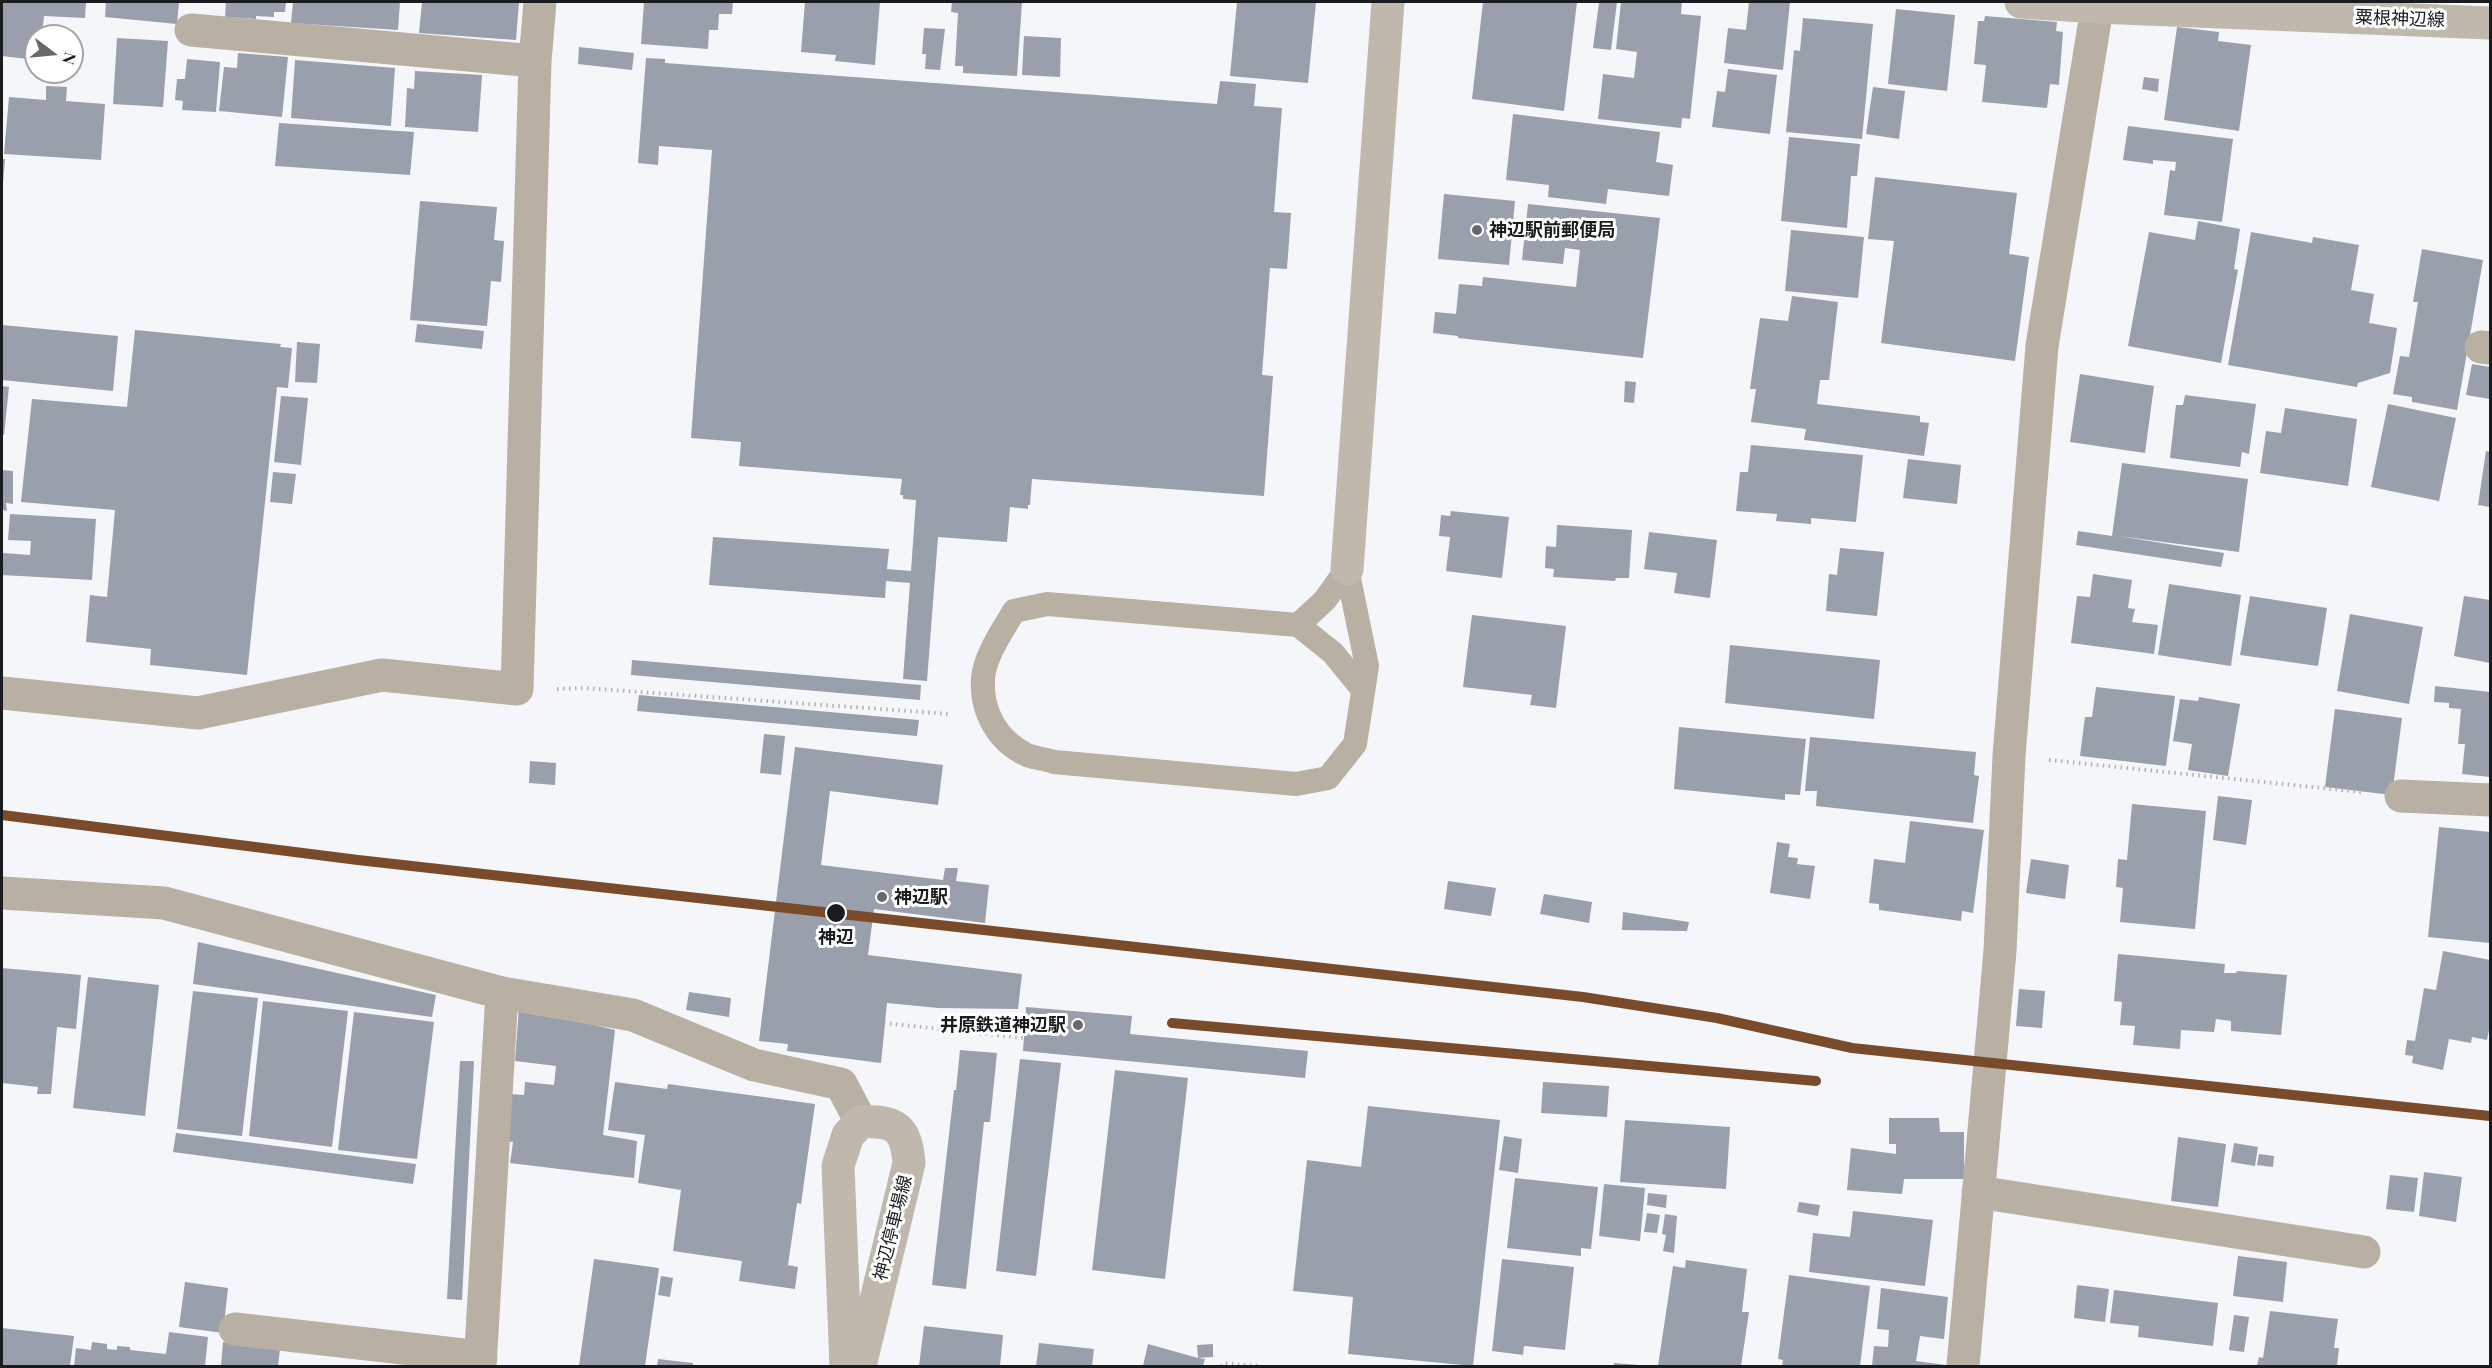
<!DOCTYPE html>
<meta charset="utf-8">
<style>
body{margin:0}
#map{position:relative;width:2492px;height:1368px;overflow:hidden;background:#f4f6fa;font-family:"Playfair Display",serif}
canvas{display:block}
.frame{position:absolute;inset:0;border:3px solid #1a1b1f;pointer-events:none}
.north{position:absolute;left:24px;top:24px;width:60px;height:60px;box-sizing:border-box;background:#fff;border:2px solid #a3a4a5;border-radius:50%;rotate:106deg;font-size:16px;font-weight:700;line-height:24px;text-align:center;color:#1a1b1f}
.north::after{content:'';display:block;margin:auto;width:21px;height:27px;background:#66686c;clip-path:polygon(50% 0,100% 100%,50% 72%,0 100%)}
</style>
<div id="map">
<canvas width="2492" height="1368"></canvas>
<div class="frame"></div>
<div class="north">N</div>
</div>
<script>
const ctx = document.querySelector('canvas').getContext('2d');
ctx.lineJoin = 'round';
function fillPath(path, color) {
  ctx.fillStyle = color;
  ctx.fill(path, 'evenodd');
}
function trace(path, color, width, dash) {
  ctx.strokeStyle = color;
  ctx.lineWidth = width;
  ctx.lineCap = dash ? 'butt' : 'round';
  ctx.setLineDash(dash || []);
  ctx.stroke(path);
}
function write(font, color, halo, rows, align = 'center') {
  ctx.font = font + ' "Playfair Display","Noto Sans JP",serif';
  ctx.lineWidth = 6;
  ctx.setLineDash([]);
  ctx.textBaseline = 'middle';
  ctx.strokeStyle = halo;
  ctx.fillStyle = color;
  for (const [text, x, y, turn = 0] of rows) {
    ctx.save();
    ctx.translate(x, y);
    ctx.rotate((+turn || 0) * Math.PI / 180);
    ctx.textAlign = isNaN(turn) ? turn : align;
    if (halo) ctx.strokeText(text, 0, 0);
    ctx.fillText(text, 0, 0);
    ctx.restore();
  }
}
const building = new Path2D(`
 M2,2h84l-1,16 -41,-2 -2,20h-6v24l-34,-4z
 M106,2h73l-2,22 -72,-7z
 M226,2h60l-1,10h-11v5l-18,-1v3l-31,-2z
 M293,2h107l-2,28 -107,-7z
 M422,2h97l-3,38 -97,-7z
 M644,2h89l-1,12h-13l-1,16h-9l-1,19 -67,-5z
 M805,2h75l-5,63 -40,-4 1,-6 -35,-3z
 M952,2h70l-5,74 -54,-3v-7h-8l3,-53 -7,-1z
 M1237,2h79l-8,81 -78,-7z
 M1483,2h94l-13,109 -92,-12z
 M1599,2h18l-6,48 -18,-2z
 M1621,2h61l-1,12 20,2 -11,103 -8,-1 -1,10 -83,-9 5,-45 31,4 3,-26 -21,-3z
 M1749,2h41l-7,68 -59,-7 4,-35 18,2z
 M1896,9l59,6 -8,76 -59,-7z
 M1985,16l72,6 -1,9 7,1 -4,53 -9,-1 -3,24 -65,-6 4,-37 -12,-1 4,-43h6z
 M1803,18l70,6 -11,115 -76,-7 8,-82 6,1z
 M2177,27l42,5 -1,9 33,4 -12,86 -75,-11z
 M924,28l21,1 -5,41 -15,-1 1,-15h-4z
 M1024,36l37,2 -1,39 -38,-2z
 M117,38l51,3 -5,66 -50,-3z
 M579,47l55,6 -2,17 -54,-6z
 M238,53l50,4 -6,60 -63,-6 5,-44 13,1z
 M646,58l19,1v4l552,41 3,-23 36,3 -2,22 28,2 -8,104 17,1 -4,56 -17,-1 -8,107 11,1 -9,120 -232,-17 -2,26h-2v4l-18,-2 -3,35 -69,-5 -11,144 -24,-2 7,-96 -24,-2 -1,17 -176,-13 4,-48 176,12 -2,20 24,2 5,-71 -13,-1v-4h-3l2,-16 -163,-13 2,-24 -50,-4 21,-288 -53,-4 -1,19 -20,-2z
 M187,59l33,3 -4,50 -34,-2 1,-9 -8,-1 2,-21h8z
 M295,60l100,8 -4,58 -100,-8z
 M1728,69l49,6 -7,59 -58,-7 5,-36 8,1z
 M415,71l67,4 -4,57 -73,-5 2,-39 7,1z
 M2144,77l15,2 -1,13 -16,-3z
 M46,86l21,1 -1,14 39,3 -4,56 -97,-6 5,-57 37,3z
 M1873,87l32,4 -6,48 -33,-5z
 M1513,114l147,18 -4,30 17,3 -4,31 -61,-7 -2,15 -58,-7 1,-12 -43,-5z
 M279,123l135,9 -4,43 -135,-9z
 M2128,126l105,13 -11,83 -58,-7 6,-45 5,1 1,-9 -23,-2v4l-30,-4z
 M1789,137l71,7 -3,32h-6l-4,52 -66,-7z
 M2,159h3l-2,25h-1z
 M1875,177l142,16 -8,61 20,3 -14,104 -134,-18 13,-102 -26,-2z
 M1444,194l71,7 -6,64 -71,-6z
 M420,201l77,6 -3,33 10,1 -3,41 -10,-1 -4,45 -77,-6z
 M1528,204l132,14 -17,140 -185,-20v-2l-25,-3 2,-21 21,2 3,-30 23,2 1,-9 93,10 4,-37 -15,-2 -2,16 -41,-4z
 M2198,221l42,8 -6,40 4,1 -17,93 -93,-17 21,-114 46,8z
 M1791,230l73,7 -6,61 -73,-7z
 M2251,232l61,11 1,-6 46,8 -8,45 23,4 -5,29 28,5 -7,45 -32,10 -1,4 -129,-22z
 M2422,249l61,11 -26,150 -45,-8v-5l-19,-3 7,-38 9,1 9,-55h-5z
 M1792,296l46,6 -9,78h-9l-3,24 103,12v6l9,1 -5,33 -111,-15 -9,-1 2,-11 -55,-7 5,-33h-6l10,-71 28,3z
 M417,324l67,7 -2,18 -67,-7z
 M2,325l116,11 -5,55 -111,-11z
 M135,330l146,14 -1,3 12,1 -4,40 -11,-1 -30,288 -97,-10 1,-16 -65,-7 4,-47 17,2 8,-87 -94,-8 11,-103 95,8z
 M297,342l23,2 -3,39 -22,-1z
 M2472,364l18,3v32l-24,-4z
 M2080,374l74,12 -9,67 -75,-11z
 M1625,381l11,1 -2,21 -10,-1z
 M2,386l7,1 -5,48h-2z
 M2185,395l71,9 -7,50 -7,-2 -2,15 -70,-9 6,-53h7z
 M281,396l27,2 -7,67 -27,-3z
 M2388,404l68,14 -17,83 -68,-14z
 M2285,408l72,11 -9,67 -88,-13 6,-42 15,2z
 M1751,445l112,10 -7,67 -45,-4v6l-35,-3 1,-7 -41,-3 4,-39h8z
 M2486,451l4,1v55l-12,-2z
 M1908,459l53,6 -4,39 -54,-6z
 M2122,463l126,16 -9,73 -121,-16 106,17 -3,14 -145,-22 2,-14 34,5z
 M2,470l11,1v33l-7,-1 1,8 -5,-1z
 M273,472l23,2 -4,30 -22,-2z
 M1451,511l58,6 -7,61 -56,-7 4,-34 -11,-1 2,-21 9,1z
 M10,514l86,5 -4,61 -90,-5 1,-22 27,2 1,-14 -23,-1z
 M1557,525l75,5 -3,48h-13l-1,3 -62,-4 1,-8 -9,-1 1,-22 10,1z
 M1649,532l68,8 -7,58 -36,-5 3,-20 -33,-4z
 M1840,548l44,4 -7,64 -51,-5 3,-37 8,1z
 M2093,574l39,6 -4,28 7,1 -3,13 26,3 -4,29 -83,-11 6,-47 13,1z
 M2169,584l72,11 -10,71 -73,-11z
 M2250,596l77,12 -9,58 -78,-11z
 M2464,596l26,4v63l-36,-7z
 M2350,614l73,13 -14,77 -72,-13z
 M1472,615l94,11 -10,82 -26,-3 2,-10 -69,-8z
 M1730,645l150,15 -6,59 -149,-16z
 M632,660l289,25 -1,15 -289,-25z
 M2435,686l55,6v85l-28,-3 3,-30h-7l3,-35 -12,-1v-5l-15,-1z
 M2096,687l79,9 -9,70 -86,-10 5,-39h7z
 M639,695l280,25 -2,16 -280,-25z
 M2199,697l41,7 -12,72 -40,-6 4,-26 -19,-3 7,-42 18,2z
 M2335,709l67,9 -10,77 -67,-8z
 M1679,727l127,12 -6,56 -15,-1v6l-111,-11z
 M764,734l21,2 -4,39 -21,-2z
 M1810,737l166,15 -2,23 5,1 -6,47 -157,-17 1,-15h-12z
 M795,747l148,18 -5,40 -108,-14 -9,74 122,15 2,-12h13l-2,13 33,4 -4,38 -111,-14 -6,46 154,19 -4,35 -80,-1 -51,-5 -6,60 -94,-12 1,-7 -29,-3z
 M530,761l26,2 -1,22 -26,-2z
 M2218,796l34,4 -6,45 -33,-5z
 M2132,804l74,7 -11,118 -75,-7 3,-34 -7,-1 2,-28 9,1z
 M1910,821l74,9 -11,83 -11,-2 -1,10 -82,-11v-6l-10,-1 5,-44 31,4z
 M2439,827l51,5v111l-62,-6z
 M1777,842l13,2 -2,13 10,1 -1,6 18,2 -5,33 -40,-6z
 M2031,859l38,6 -4,34 -39,-6z
 M1448,881l48,7 -5,28 -47,-7z
 M1544,894l48,8 -3,21 -49,-9z
 M1623,912l66,10 -2,9 -65,-1z
 M198,942l238,53 -4,22 -239,-33z
 M2443,951l47,9v65l-3,15 -15,-3 -1,6 -22,-4 -6,31 -31,-7 1,-7 -8,-1 2,-15 8,1 9,-53 12,2z
 M2118,954l107,10 -1,9h12l1,-2 50,4 -6,60 -50,-4v-10l-15,-2 -2,13 -33,-2 -1,19 -47,-4 2,-19 -15,-1 2,-23 -8,-1z
 M2,968l79,7 -5,54 -19,-2 -6,67h-14l1,-7 -36,-4z
 M88,977l71,8 -14,131 -72,-8z
 M2019,989l26,2 -3,37 -26,-2z
 M193,991l65,7 -16,138 -65,-7z
 M689,992l42,6 -2,19 -43,-7z
 M263,1001l85,10 -16,136 -83,-11z
 M519,1007l96,23 -12,105 34,6 -3,37 -124,-15 3,-21 -8,-1 5,-47 14,1 1,-13 29,3 2,-19 -41,-5z
 M1026,1007l106,9 -2,18 178,17 -3,27 -282,-27z
 M354,1012l80,10 -17,137 -79,-9z
 M960,1050l37,3 -7,69h-6l-18,167 -34,-4 22,-195h2z
 M1020,1059l41,4 -25,213 -40,-5z
 M460,1061h14l-12,239 -15,-1z
 M1115,1070l73,8 -23,201 -73,-9z
 M615,1082l52,7 1,-5 147,20 -14,100 -4,-1 -9,62 10,2 -3,22 -56,-8 3,-20 -69,-10 8,-61 -43,-7 7,-48 -37,-5z
 M1543,1082l66,4 -2,31 -66,-4z
 M1368,1106l132,14 -27,246 -125,-12 5,-57 -60,-6 14,-131 54,7z
 M1889,1118h50l1,14h24v47h-60l-2,15 -55,-4 4,-42 45,6v-10h-7z
 M1625,1120l105,7 -4,62 -106,-7z
 M176,1133l240,31 -3,20 -240,-32z
 M1504,1136l18,3 -4,34 -19,-3z
 M2178,1137l48,7 -8,63 -47,-6z
 M2234,1143l24,4 -3,19 -24,-4z
 M2259,1154l15,2 -1,11 -16,-2z
 M2424,1172l38,5 -6,45 -37,-6z
 M2390,1175l28,3 -4,34 -28,-3z
 M1515,1178l83,9 -7,62 -10,-1v8l-74,-8z
 M1604,1184l41,4 -5,53 -41,-5z
 M1648,1193l19,2 -1,13 -19,-3z
 M1799,1202l21,3 -2,11 -21,-4z
 M1853,1211l80,9 -8,66 -116,-14 4,-39 37,4z
 M1647,1213l13,2 -3,18 -13,-1z
 M1665,1214l12,2 -3,37 -11,-2 3,-16 -4,-1z
 M2238,1256l49,6 -4,40 -50,-6z
 M594,1259l65,9 -14,98h-66z
 M1502,1259l72,8 -9,83 -41,-4 -1,9 -31,-4z
 M1686,1260l61,9 -5,43h7l-8,54h-83l15,-100 12,2z
 M1789,1275l81,11 -10,80h-78l1,-6 -5,-1z
 M661,1276l12,2 -3,19 -12,-2z
 M185,1282l43,6 -5,45 -44,-6z
 M2077,1285l32,4 -4,33 -31,-4z
 M1881,1288l67,9 -4,42 -24,-3 -4,25 37,5h-81l2,-20 14,1 1,-17 -12,-1z
 M2114,1290l104,13 -5,43 -75,-9 1,-11 -29,-3z
 M2270,1311l68,8 -4,29h5l-2,18h-80l2,-9 4,1z
 M2234,1315l15,2 -5,35 -15,-2z
 M924,1326l79,9 -3,31h-81z
 M2,1328l72,8 -4,30h-68z
 M169,1332l39,5 -3,29h-131l2,-18 15,2 1,-8 15,2v5l10,1v-4l13,1v3l36,4z
 M223,1342l57,7 -2,17h-57z
 M1039,1343l55,6 -2,17h-56z
 M1148,1344l50,14 -1,-13 16,-1v13l-15,1 7,1 -2,7h-60z
 M658,1359l35,4v3h-36z
 M1614,1363l25,2v1h-25z`);
const path = new Path2D(`
 M557,689l27,-1 366,26
 M2049,760l312,32
 M884,1023l140,15
 M1222,1366l1,-3 35,3`);
const lane = new Path2D(`
 M1347,569l20,97 -12,78 -27,34 -32,6 -242,-22c-9,-3 -19,-4 -27,-7 -30,-14 -46,-44 -44,-76 1,-22 20,-49 31,-68l33,-7 251,21 27,-25z
 M1298,625l35,28 30,37`);
const street = new Path2D(`
 M191,30l344,31
 M2481,347l9,1
 M2,693l196,20 184,-38 135,14 18,-628 5,-59
 M2401,796l89,4
 M2,893l162,10 338,90 131,22 121,50 87,19 20,38
 M1978,1192l386,60
 M235,1329l246,28
 M480,1366l22,-373
 M1963,1366l37,-415 9,-195 33,-410 56,-344`);
const secondary = new Path2D(`
 M2021,2l76,5 393,16
 M1347,569l41,-567
 M846,1366l-8,-200 10,-31 13,-13c35,-2 45,6 48,41l-49,203`);
const rail1 = new Path2D(`
 M2,815l356,45 1225,137 134,21 135,30 638,68
 M1172,1023l644,58`);
const markers = [
 [1477,230,6,"#66686c"],
 [882,897,6,"#66686c"],
 [836,913,10,"#1a1b1f"],
 [1078,1025,6,"#66686c"]
];
const streetNames = [
 ["粟根神辺線",2400,19,2],
 ["神辺停車場線",893,1228,-76]
];
const poiNames = [
 ["神辺駅前郵便局",1489,230],
 ["神辺駅",894,897],
 ["井原鉄道神辺駅",1066,1025,"right"]
];
const stopNames = [
 ["神辺",836,937]
];
fillPath(building, '#9a9fac');
trace(path, '#b6b2ab', 4, [1.5, 4.5]);
trace(lane, '#b8b0a2', 24);
trace(street, '#b8b0a2', 33);
trace(secondary, '#beb9ac', 33);
trace(rail1, '#7a4b2a', 10);
for (const [x, y, r, color] of markers) {
  const dot = new Path2D();
  dot.arc(x, y, r, 0, 2 * Math.PI);
  ctx.fillStyle = color;
  ctx.fill(dot);
  trace(dot, '#fff', 2);
}
write('18px', '#1a1b1f', '#fff', streetNames);
write('bold 18px', '#1a1b1f', '#fff', poiNames, 'left');
write('bold 18px', '#1a1b1f', '#fff', stopNames);
</script>
